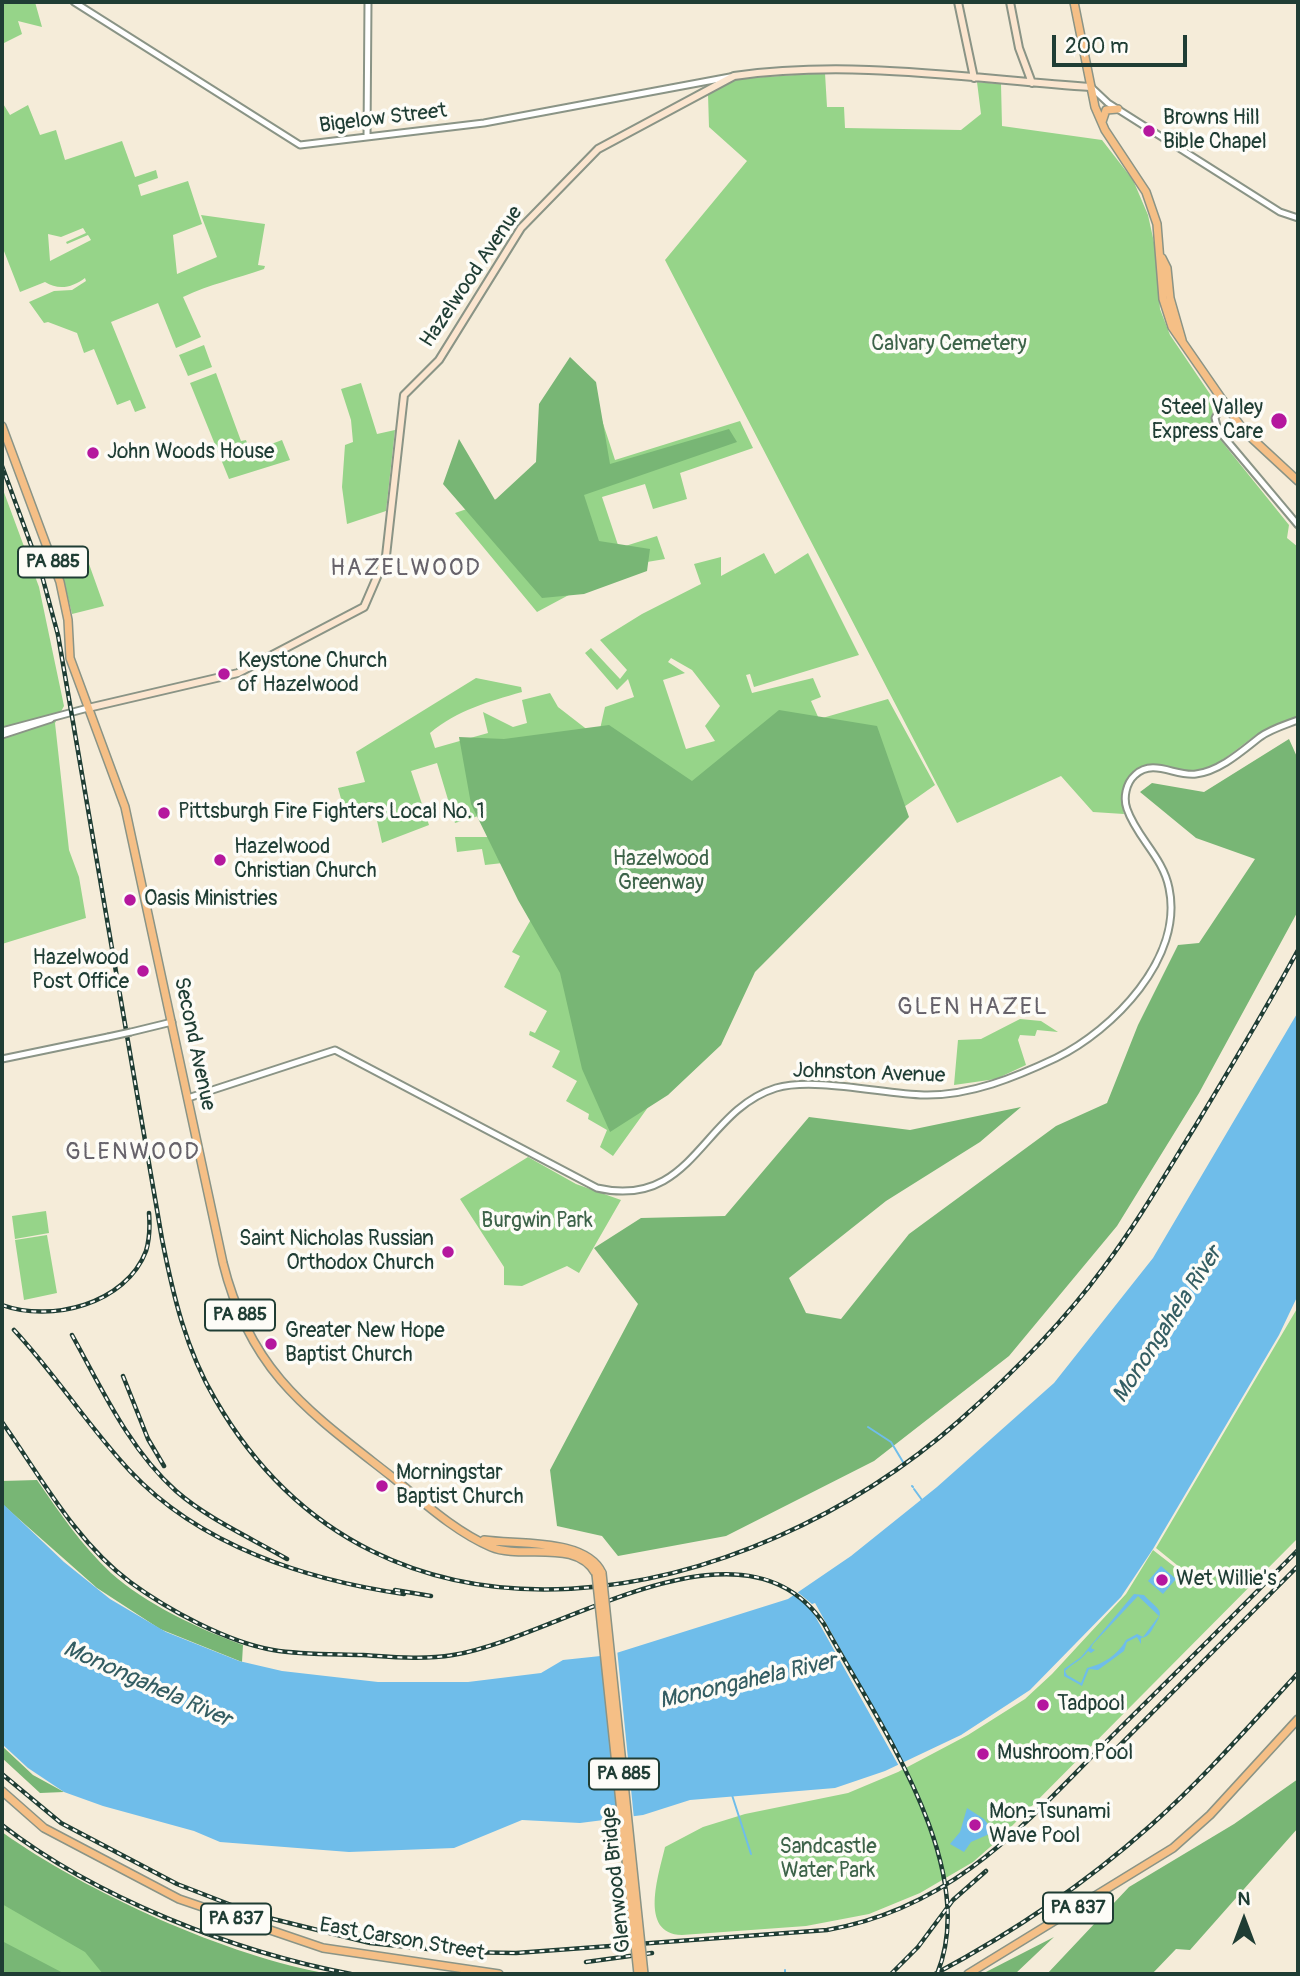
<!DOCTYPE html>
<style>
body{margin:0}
#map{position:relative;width:1300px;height:1976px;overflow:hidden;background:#f5ecd9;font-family:Pangolin,sans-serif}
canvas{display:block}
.frame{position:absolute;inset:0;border:4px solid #1f3d34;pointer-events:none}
.north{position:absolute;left:1209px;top:1885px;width:70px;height:70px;-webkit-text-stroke:5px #fdfcf7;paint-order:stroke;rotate:0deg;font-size:19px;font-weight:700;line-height:28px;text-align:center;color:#1f3d34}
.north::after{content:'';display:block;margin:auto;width:24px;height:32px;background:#1f3d34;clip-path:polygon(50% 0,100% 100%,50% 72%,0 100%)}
.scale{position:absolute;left:1052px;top:35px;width:135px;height:32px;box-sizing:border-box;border:4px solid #1f3d34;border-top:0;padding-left:9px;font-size:21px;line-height:24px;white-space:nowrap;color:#1f3d34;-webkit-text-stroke:5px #fdfcf7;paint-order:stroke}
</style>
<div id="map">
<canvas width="1300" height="1976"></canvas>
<div class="frame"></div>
<div class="north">N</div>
<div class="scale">200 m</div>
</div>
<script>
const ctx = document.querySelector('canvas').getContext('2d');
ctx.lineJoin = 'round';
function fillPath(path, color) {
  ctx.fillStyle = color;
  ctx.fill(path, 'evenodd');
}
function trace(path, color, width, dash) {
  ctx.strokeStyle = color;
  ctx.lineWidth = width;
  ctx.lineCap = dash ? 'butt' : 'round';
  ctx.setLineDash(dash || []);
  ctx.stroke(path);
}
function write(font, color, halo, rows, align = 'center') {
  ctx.font = font + ' Pangolin,sans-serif';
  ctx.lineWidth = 7;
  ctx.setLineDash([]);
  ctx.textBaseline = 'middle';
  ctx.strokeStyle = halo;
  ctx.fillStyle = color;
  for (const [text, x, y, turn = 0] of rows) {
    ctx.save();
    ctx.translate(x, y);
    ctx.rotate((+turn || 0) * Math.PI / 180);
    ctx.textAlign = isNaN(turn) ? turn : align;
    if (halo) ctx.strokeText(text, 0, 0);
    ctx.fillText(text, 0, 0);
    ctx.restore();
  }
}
const green = new Path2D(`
 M2,2h33l7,25 -24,-6 4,13 -20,10z
 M825,73l2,34h17l1,21 116,2 20,-16 -4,-32 24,2 1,42 100,14 31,40 15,35 7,32 5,62 10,26 44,65 -3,28 78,97 -2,13 11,9v169c-11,6 -24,8 -35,15 -20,11 -36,30 -59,38 -26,9 -49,-18 -72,4 -12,12 -11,26 -8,41l-31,-2 -32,-36 -104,47 -292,-563 82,-99 -38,-34 -1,-33 27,-15z
 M2,102l8,13 18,-10 12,30 16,-5 9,30 57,-19 13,36 21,-7 2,8 -20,7 3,11 47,-15 14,43 -29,11 4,39 40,-17 -16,-42 64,9 -7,41 7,1 -1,3c-28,10 -54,15 -81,28l18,40 -25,11 -18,-45 -47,19 35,86 -11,4 -5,-12 -13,5 -23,-56 -10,4 -7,-20 -29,-11 -4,1 -15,-21 25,-11 18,-1 14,-9 -1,-3c-12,9 -26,13 -40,4l-25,10 -18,-46zM83,228l3,5 -20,9 1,2 21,-9 3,5 -41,21 -2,-27 13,3z
 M204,345l8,22 -24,9 -9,-21z
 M216,373l25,68 5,-1 4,12 32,-12 8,20 -61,19 -39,-96z
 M361,383l16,51 18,-4 -9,81 -39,13 -5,-37 3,-42 8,-3 -2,-22 -10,-31z
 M595,399l20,61 125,-39 13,27 -73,25 7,26 -34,10 -8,-25 -43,13 17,51 38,-12 8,23 -42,7 -86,46 -82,-99 136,-46z
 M2,487l37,100 25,119 -9,17 14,127 10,27 7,41 -84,26z
 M764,553l11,21 33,-21 51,102 -105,32 -4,-13 -4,1 6,18 61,-15 8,19 -10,4 8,18 69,-20 47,86 -113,80 -209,291 -13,-9 7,-17 -19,-11 1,-5 -23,-13 11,-20 -25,-14 8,-16 -31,-16 1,-4 5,2 12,-22 -43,-24 16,-31 -8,-4 28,-48 -11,-44 -44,5 -3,-16 -25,3 -2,-15h65l-8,-31 -57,17 -18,-60 -26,8 18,54 -47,18 -8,-36 -29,6 -7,-25 27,-6 -9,-30 120,-74 45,9 1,5c-35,10 -64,18 -92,41l5,15 53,-15 -5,-21 30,15 14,-4 -5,-23 28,-7 8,14 40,31 7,-31 29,-10 -6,-18 -11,11 -32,-37 6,-5 29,31 7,-9 -27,-30 42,-26 59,-30 -7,-20 27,-7v19zM671,658l21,12 28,36 -15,20 10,15 -29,8 -23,-69 22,-7 -17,-11z
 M89,564l15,42 -32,8 -10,-41z
 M1020,1019l21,2 17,11 -21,-2 -2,6 -15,-1 -2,5 8,25 -30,14 -42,6 4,-45 23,-1z
 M528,1157l48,27 45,16 -42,73 -12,-7 -45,20 -18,-1v-18l-44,-68z
 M46,1211l3,22 -34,6 -3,-23z
 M47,1235l10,58 -33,7 -9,-60z
 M1298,1307v231l-301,303 -24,21 -53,31 -51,21 -63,12 -124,9c-44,-1 -23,-61 -17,-88l38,-20 42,-13 103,-21 50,-21 70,-37 57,-36 27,-25 74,-80 27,-44 45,35 1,-2 -43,-35z
 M2,1841l136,133h-136z`);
const forest = new Path2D(`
 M570,357l26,25 14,82 119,-35 8,13 -153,53 15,46 51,8 -3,22 -63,23 -42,4 -99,-114 16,-45 36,61 41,-38 3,-58z
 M779,710l98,16 32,91 -154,155 -34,73 -53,50 -58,37 -28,-63 -22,-96 -42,-73 -47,-96 -12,-67 45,2 105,-14 83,56z
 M1289,739l9,20v152l-99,182 -82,133 -108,130 -135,105 -148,75 -108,20 -16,-20 -45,-10 -7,-56 88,-166 -44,-56 47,-30 84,-2 84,-99 101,13 111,-23 -41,35 -94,59 -97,77 17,35 35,6 68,-85 147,-108 51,-23 31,-78 40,-80 21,-2 56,-84 -59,-21 -56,-46 12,-9 52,9z
 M37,1480c22,32 45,66 74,93 33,30 90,57 132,72l-1,17 -82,-33 -63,-41 -95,-84v-23z
 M2,1746l31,29 31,17 -24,1 -38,-35z
 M1298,1779v49l-108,122 -14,-1 -24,25h-105l82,-87 105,-63z
 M2,1832c84,60 226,125 328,142h-227l-18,-22 -83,-48z
 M1054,1937l-39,37h-32l1,-1z
 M2,1941l63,33h-63z`);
const water = new Path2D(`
 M1298,1012v283l-19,40 -126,214 -32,48 -91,93 -69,45 -76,36 -50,17 -145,12 -47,15 -63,8 -58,-3 -68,28 -105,4 -129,-10 -26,-11 -91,-25 -39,-14 -36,-24 -26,-24v-241l62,59 46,37 56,33 73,29 43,10 96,11h90l73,-9 22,-13 47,-5 178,-56 63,-43 86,-69 117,-104 99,-125z
 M1161,1566l15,13 -13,15 -15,-13z
 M1134,1594l10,1c17,18 21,14 9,33 -4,7 -6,9 -12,10v6l-4,-7 -10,5 -3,9 -26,19 -9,-1 -7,17 -18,-10v-7l17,-12zM1138,1596l21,20 -16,21 -6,-3 -11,6c-9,16 -23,24 -39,28l-6,15 -14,-8 -2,-4c8,-8 17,-11 23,-20l3,2 4,-3 -4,-2 2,-4z
 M967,1808l17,11 10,13 -23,10 -7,10 -14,-8 10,-12z`);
const pier = new Path2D(`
 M795,1590l17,14 3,-1 90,163 -5,2 -90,-161 -18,-15z
 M617,1649l17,170 -16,2 -17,-169z`);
const stream = new Path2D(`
 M868,1427l23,15 12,20
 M912,1486l1,1
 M914,1489l8,11
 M732,1795l19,59
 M785,1974v-4`);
const tertiary = new Path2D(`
 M74,2l226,143 184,-22 246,-46
 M1091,87l17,16 172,109 18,6
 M367,137l1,-135
 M1224,401l-9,17 3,12 80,95
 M2,731l86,-23
 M2,735l49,-16
 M131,1032l41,-10
 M2,1059l106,-22
 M188,1098l147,-48 262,138c96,22 105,-77 179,-100 38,-11 108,6 148,7 46,1 92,-18 132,-37 57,-28 128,-100 113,-170 -6,-31 -32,-50 -42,-79 -4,-11 -1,-26 8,-34 18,-17 41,2 61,-1 24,-3 46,-23 64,-37 11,-8 25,-12 38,-17`);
const secondary = new Path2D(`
 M958,2l16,76
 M1010,2l9,46 13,35
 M88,708l150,-35 126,-66 22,-51 18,-161 35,-35 82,-132 77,-79 136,-73c119,-17 238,3 357,11`);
const primary = new Path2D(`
 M1074,2l21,105 10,23 41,62 11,32 6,75 9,28 72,104 54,50
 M1102,122l4,-12 12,-1
 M1162,258l5,10 3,30 12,42
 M2,426l58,156 8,38 2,38 55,149 98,456c27,109 85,148 168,213 31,25 63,55 100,71 31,13 86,-9 105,27
 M484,1540c34,5 102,-2 118,33
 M2,1791l42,37 135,71 144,49 176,26
 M968,1974l205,-126 37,-33 88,-96`);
const rail = new Path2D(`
 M2,466l39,106 17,63 104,604c11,56 24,111 53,160 168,291 533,208 745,21 52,-46 102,-96 144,-153 34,-45 62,-94 92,-142 35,-58 70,-116 102,-175
 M2,1305c49,18 124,-1 144,-54 4,-13 4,-25 3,-38
 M14,1330c42,45 74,96 116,141 69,74 176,109 274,123
 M72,1335c30,54 57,114 104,156 32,28 75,47 111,68
 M123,1376l25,63 16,27
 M2,1422c39,55 73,119 128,160 38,28 97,60 143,68 29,5 60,4 90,5 30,2 60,5 90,0 105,-17 289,-152 371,-31 51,94 158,242 113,350
 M395,1590l36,6
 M1118,1747l180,-181
 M2,1774l59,49 116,61 80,31 113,28 87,9 59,1 311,-23c131,-23 202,-111 291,-200 60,-59 120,-119 180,-180
 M2,1825c94,73 233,127 349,149
 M586,1962l66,-9
 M891,1974l27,-27 35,-47 33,-29
 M935,1974c77,-41 150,-90 215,-148 53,-47 100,-101 148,-153`);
const tertiaryBridge = new Path2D(`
 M108,1037l23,-5`);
const primaryBridge = new Path2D(`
 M602,1573l42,401
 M596,1574l42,400`);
const markers = [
 [1149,131,7,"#b5179e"],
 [1279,421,9,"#b5179e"],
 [93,453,7,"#b5179e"],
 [224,674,7,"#b5179e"],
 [164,813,7,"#b5179e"],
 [220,860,7,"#b5179e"],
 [130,900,7,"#b5179e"],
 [143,971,7,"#b5179e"],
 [448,1252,7,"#b5179e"],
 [271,1344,7,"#b5179e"],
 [382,1486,7,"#b5179e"],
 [1162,1580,7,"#b5179e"],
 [1043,1705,7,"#b5179e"],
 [983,1754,7,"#b5179e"],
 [975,1825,7,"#b5179e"]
];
const shields = [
 [53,562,70],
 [240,1315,70],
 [624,1774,70],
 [1078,1908,70],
 [236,1919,70]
];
const shieldNames = [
 ["PA 885",53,562],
 ["PA 885",240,1315],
 ["PA 885",624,1774],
 ["PA 837",1078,1908],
 ["PA 837",236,1919]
];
const streetNames = [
 ["Bigelow Street",383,119,-7],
 ["Hazelwood Avenue",472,277,-56],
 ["Second Avenue",194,1044,78],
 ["Johnston Avenue",869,1074,2],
 ["Glenwood Bridge",617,1880,-96],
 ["East Carson Street",402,1940,10]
];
const poiNames = [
 ["Browns Hill",1163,119],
 ["Bible Chapel",1163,143],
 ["Steel Valley",1263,409,"right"],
 ["Express Care",1263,433,"right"],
 ["John Woods House",107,453],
 ["Keystone Church",238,662],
 ["of Hazelwood",238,686],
 ["Pittsburgh Fire Fighters Local No. 1",178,813],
 ["Hazelwood",234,848],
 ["Christian Church",234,872],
 ["Oasis Ministries",144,900],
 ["Hazelwood",129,959,"right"],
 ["Post Office",129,983,"right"],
 ["Saint Nicholas Russian",434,1240,"right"],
 ["Orthodox Church",434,1264,"right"],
 ["Greater New Hope",285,1332],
 ["Baptist Church",285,1356],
 ["Morningstar",396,1474],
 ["Baptist Church",396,1498],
 ["Wet Willie's",1176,1580],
 ["Tadpool",1057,1705],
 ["Mushroom Pool",997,1754],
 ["Mon-Tsunami",989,1813],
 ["Wave Pool",989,1837]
];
const parkNames = [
 ["Calvary Cemetery",949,345],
 ["Hazelwood",661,860],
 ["Greenway",661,884],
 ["Burgwin Park",537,1222],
 ["Sandcastle",828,1848],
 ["Water Park",828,1872]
];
const neighbourhoodNames = [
 ["HAZELWOOD",406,569],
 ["GLEN HAZEL",973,1008],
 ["GLENWOOD",133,1153]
];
const waterNames = [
 ["Monongahela River",1168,1325,-57],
 ["Monongahela River",748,1682,-13],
 ["Monongahela River",147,1685,24]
];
fillPath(green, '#96d489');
fillPath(forest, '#78b675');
fillPath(water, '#6fbdea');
fillPath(pier, '#f5ecd9');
trace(stream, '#6fbdea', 2);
trace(tertiary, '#8a9486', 9);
trace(secondary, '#8a9486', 10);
trace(primary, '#8a9486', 10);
trace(tertiary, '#fff', 5);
trace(secondary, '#fbe5cf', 6);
trace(primary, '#f5bf86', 7);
trace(rail, '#1f3d34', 4.5);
trace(rail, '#fdfcf7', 2, [5]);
trace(tertiaryBridge, '#8a9486', 9, []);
trace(primaryBridge, '#8a9486', 10, []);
trace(tertiaryBridge, '#fff', 5);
trace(primaryBridge, '#f5bf86', 7);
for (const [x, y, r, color] of markers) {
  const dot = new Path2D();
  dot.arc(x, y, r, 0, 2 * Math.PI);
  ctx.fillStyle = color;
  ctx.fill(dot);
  trace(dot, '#fdfcf7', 2.5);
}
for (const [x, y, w] of shields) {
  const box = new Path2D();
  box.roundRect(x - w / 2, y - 15.5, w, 31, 5);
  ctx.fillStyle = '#fdfcf7';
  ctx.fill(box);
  trace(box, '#1f3d34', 2);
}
write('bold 19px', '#1f3d34', null, shieldNames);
write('21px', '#1f3d34', '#fdfcf7', streetNames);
write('21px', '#1f3d34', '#fdfcf7', poiNames, 'left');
write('21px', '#3d6349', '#fdfcf7', parkNames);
ctx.letterSpacing = '2px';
write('23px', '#66626a', '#fdfcf7', neighbourhoodNames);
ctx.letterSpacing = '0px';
write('italic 23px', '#335d62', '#fdfcf7', waterNames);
</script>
